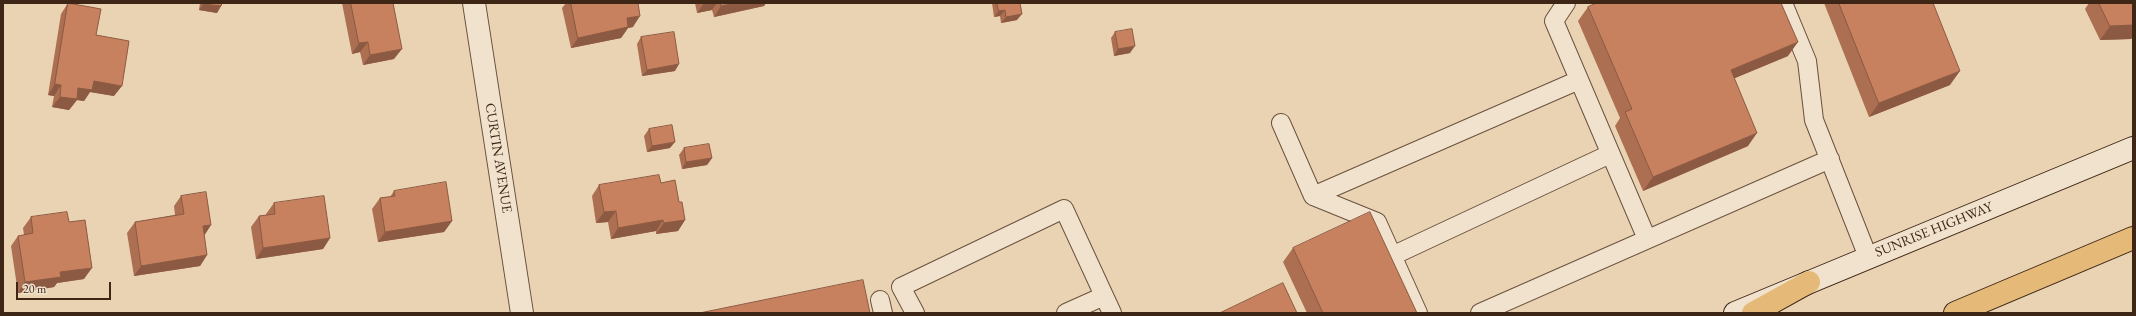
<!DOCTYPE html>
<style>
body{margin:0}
#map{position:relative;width:2136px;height:316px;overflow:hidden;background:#ead3b2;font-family:"EB Garamond",serif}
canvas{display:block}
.frame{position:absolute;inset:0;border:4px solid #3e2617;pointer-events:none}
.scale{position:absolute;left:16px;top:282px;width:95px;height:18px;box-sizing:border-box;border:2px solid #3e2617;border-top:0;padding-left:5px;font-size:12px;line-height:14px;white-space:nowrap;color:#3e2617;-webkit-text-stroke:3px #f1e2cd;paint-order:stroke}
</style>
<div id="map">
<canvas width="2136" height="316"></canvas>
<div class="frame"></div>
<div class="scale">20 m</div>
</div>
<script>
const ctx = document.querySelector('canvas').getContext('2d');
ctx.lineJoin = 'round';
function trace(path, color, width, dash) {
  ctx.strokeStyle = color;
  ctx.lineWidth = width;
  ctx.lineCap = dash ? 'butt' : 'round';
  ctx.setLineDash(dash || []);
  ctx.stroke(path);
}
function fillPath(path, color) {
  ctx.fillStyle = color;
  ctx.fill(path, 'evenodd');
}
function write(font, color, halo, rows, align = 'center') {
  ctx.font = font + ' "EB Garamond",serif';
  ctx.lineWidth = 3.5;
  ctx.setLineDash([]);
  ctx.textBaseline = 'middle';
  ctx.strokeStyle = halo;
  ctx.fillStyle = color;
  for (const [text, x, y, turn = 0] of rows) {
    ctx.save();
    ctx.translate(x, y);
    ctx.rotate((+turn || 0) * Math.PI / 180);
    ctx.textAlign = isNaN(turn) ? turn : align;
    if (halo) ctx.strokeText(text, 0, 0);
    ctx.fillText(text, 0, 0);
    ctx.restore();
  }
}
const service = new Path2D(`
 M1566,3l-12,18 93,218
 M1783,3l24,58 7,59 54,137
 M1281,123l32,73 64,26 41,91
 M1313,196l266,-116
 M1392,256l218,-102
 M880,300l3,13
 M915,313l-14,-26 163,-78 48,104
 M1066,313l38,-17
 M1480,313l350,-154`);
const minor = new Path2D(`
 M474,3l48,310`);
const secondary = new Path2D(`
 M1735,313l398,-165`);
const motorway = new Path2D(`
 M1753,313l56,-31
 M1955,313l178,-75`);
const wall = new Path2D(`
 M68,3l28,32 18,61 -24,-4 -6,9 -7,-1 -8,10 -17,-3 2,-11 -6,-1 13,-81z
 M200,3h22l-1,3 -4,7 -18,-3z
 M342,3h51l1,56 -31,6 -3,-13 -8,2z
 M566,3h72l-5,24 -5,1 -7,10 -50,10 -9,-40z
 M695,3h71l-2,3 -50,11 -2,-7 -15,3z
 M992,3h28l-3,17 -16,3 -1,-7 -6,1z
 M1824,3h109l17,82 -81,32z
 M2089,3h44l-2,36 -31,1 -15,-31z
 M1588,7l200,49 -54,22 14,68 -105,45 -28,-65 5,-8 -42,-97z
 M1115,32l15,21 -16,3 -3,-18z
 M641,37l34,34 -33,5 -5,-32z
 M649,129l21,19 -23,4 -3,-16z
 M684,148l28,10 -5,7 -25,4 -3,-14z
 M661,183l18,19 6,18 -7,11 -22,3v-3l-45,8 -3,-17 -12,1 -4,-27 7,-11z
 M394,191l58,30 -8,11 -66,10 -6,-33 8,-11 10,-1z
 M181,196l30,29 -7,10 3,20 -7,11 -66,10 -7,-43 8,-11 40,-7 -1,-9z
 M274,203l56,35 -7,11 -67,10 -5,-32 8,-11 7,-1v-1z
 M31,217l38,5 15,57 -27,4 -3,4 -36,6 -7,-47 7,-10 6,-1 -1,-7z
 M1293,248l124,65h-110l-24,-51z`);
const shadedWall = new Path2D(`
 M704,3h13l-5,7 -15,3z
 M736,3h30l-2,3 -50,11 7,-11z
 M203,4l18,2 -4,7 -18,-3z
 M1005,10l-5,6 -6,1 5,-6z
 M1022,14l-5,6 -16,3 5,-6z
 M640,16l-7,11 -5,1 -7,10 -50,10 7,-10 49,-20z
 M2133,25v13l-2,1 -31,1 10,-14z
 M368,42l-8,10 -8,2 7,-11z
 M1798,42l-10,14 -67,28 10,-14z
 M1135,46l-5,7 -16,3 4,-7z
 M402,49l-8,10 -31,6 7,-10z
 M679,64l-4,7 -33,5 5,-6z
 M1960,71l-10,14 -81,32 10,-14z
 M94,81l28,5 -8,10 -24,-4 -6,9 -7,-1 -8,10 -17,-3 8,-10z
 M55,84l6,1 -7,11 -6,-1z
 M1757,133l-9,13 -105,45 10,-14z
 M675,142l-5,6 -23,4 5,-6z
 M712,158l-5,7 -25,4 4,-7z
 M616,211l-8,11 -12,1 8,-11z
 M663,220l-7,11 -45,8 7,-11z
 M685,220l-7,11 -22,3 8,-11z
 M452,221l-8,11 -66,10 7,-10z
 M211,225l-7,11 -1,-10z
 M330,238l-7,11 -67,10 7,-11z
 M207,255l-7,11 -66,10 7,-10z
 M92,268l-8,11 -27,4 -3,4 -36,6 7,-11 35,-10z`);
const building = new Path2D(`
 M68,3l33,6 -5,26 33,6 -7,45 -28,-5 -2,9 -14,-2 -1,11 -17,-2 1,-12 -6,-1z
 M203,3h19l-1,3 -18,-2z
 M351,3h42l9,46 -32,6 -2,-13 -9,1z
 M571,3h67l2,13 -13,2 1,9 -50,11z
 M721,3h15l-15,3z
 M997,3h23l2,11 -16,3 -1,-7 -6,1z
 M1597,3h184l17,39 -67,28 26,63 -104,44 -28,-65 7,-3 -44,-102z
 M1839,3h94l27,68 -81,32z
 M2099,3h34v22l-23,1z
 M1132,29l3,17 -17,3 -3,-17z
 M674,32l5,32 -32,6 -6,-33z
 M672,125l3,17 -23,4 -3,-17z
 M709,144l3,14 -26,4 -2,-14z
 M659,175l2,8 14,-3 4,22h3l3,18 -21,3 -1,-3 -45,8 -2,-17 -12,1 -5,-27z
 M446,182l6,39 -67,11 -5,-34 15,-2 -1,-5z
 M206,192l5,33 -8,1 4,29 -66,11 -6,-44 49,-8 -3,-18z
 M324,196l6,42 -67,10 -4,-32 16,-2 -1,-11z
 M67,212l2,10 16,-2 7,48 -32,4 1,5 -36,5 -7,-46 15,-3 -2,-16z
 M1370,212l47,101h-94l-30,-65z
 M863,280l7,33h-170z
 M1283,283l14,30h-77z`);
const streetNames = [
 ["CURTIN AVENUE",498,158,81],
 ["SUNRISE HIGHWAY",1934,230,-22]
];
trace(service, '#69513e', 20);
trace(minor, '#69513e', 24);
trace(secondary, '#3e2617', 24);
trace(motorway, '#3e2617', 24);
trace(service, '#f1e2cd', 18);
trace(minor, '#f1e2cd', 22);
trace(secondary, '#f1e2cd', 22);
trace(motorway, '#e5ba79', 22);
fillPath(wall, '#ac6f52');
fillPath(shadedWall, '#8c5a42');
fillPath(building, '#c8815f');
trace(building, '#8c5a42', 1);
write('14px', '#3e2617', '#f1e2cd', streetNames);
</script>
